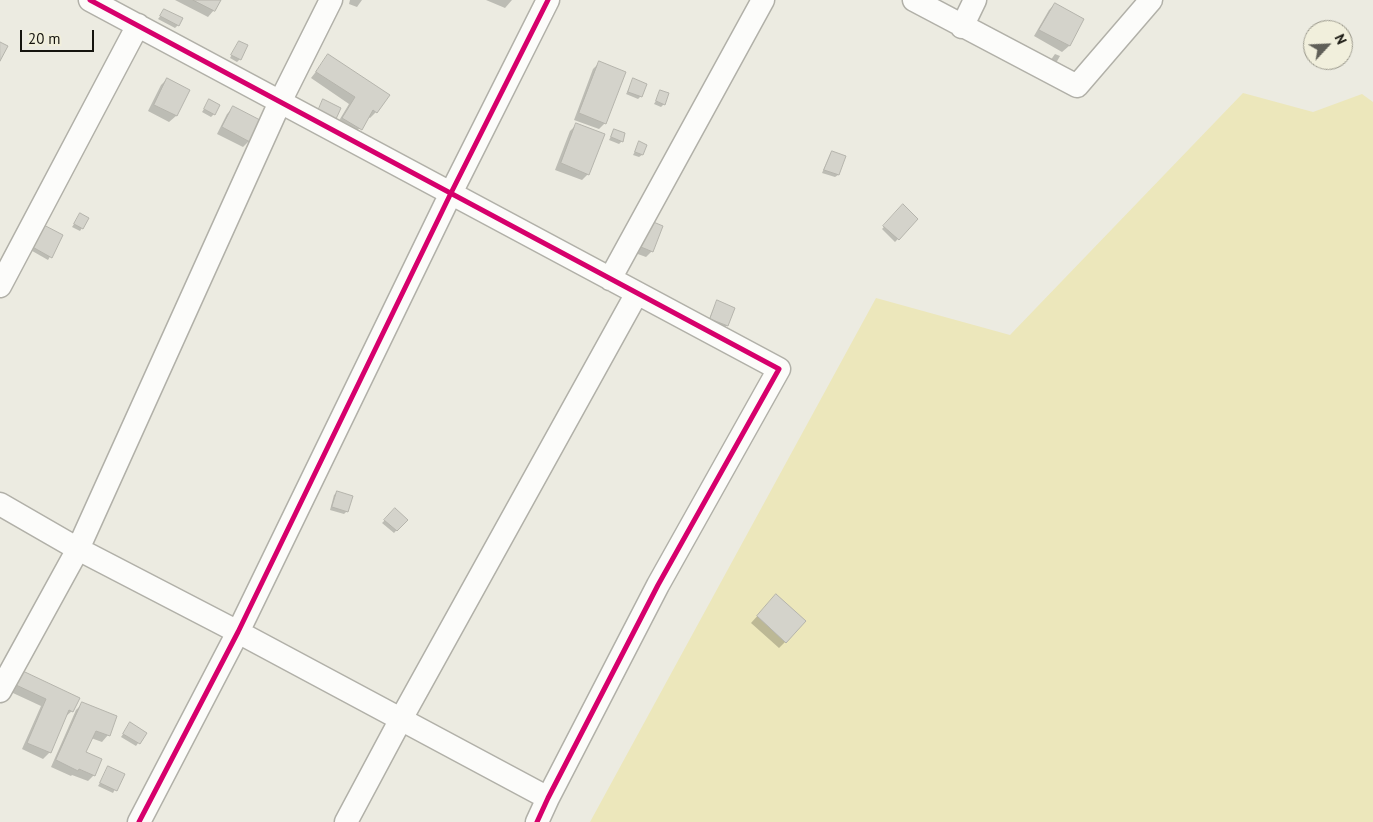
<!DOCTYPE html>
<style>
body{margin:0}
#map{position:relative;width:1373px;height:822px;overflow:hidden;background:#ecebe1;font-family:"PT Sans",sans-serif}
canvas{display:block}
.north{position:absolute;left:1303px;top:20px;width:50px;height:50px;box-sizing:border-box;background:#f1efdc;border:1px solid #99978a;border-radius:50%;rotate:65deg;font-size:14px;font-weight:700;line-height:20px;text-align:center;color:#15140e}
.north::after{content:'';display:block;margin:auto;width:18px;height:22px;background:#605f58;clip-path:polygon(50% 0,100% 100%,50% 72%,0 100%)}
.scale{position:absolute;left:20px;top:30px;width:74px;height:22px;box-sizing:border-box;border:2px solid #15140e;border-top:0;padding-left:6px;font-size:15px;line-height:18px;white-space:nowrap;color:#15140e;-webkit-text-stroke:4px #f1efdc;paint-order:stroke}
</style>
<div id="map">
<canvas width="1373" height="822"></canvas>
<div class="north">N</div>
<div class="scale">20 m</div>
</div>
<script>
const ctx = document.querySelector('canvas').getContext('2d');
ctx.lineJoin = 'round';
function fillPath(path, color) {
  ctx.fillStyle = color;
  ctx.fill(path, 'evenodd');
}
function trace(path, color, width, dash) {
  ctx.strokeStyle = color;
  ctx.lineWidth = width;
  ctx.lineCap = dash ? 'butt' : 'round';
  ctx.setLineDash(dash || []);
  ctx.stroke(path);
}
const green = new Path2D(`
 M1243,93l70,19 49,-18 11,8v720h-783l286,-524 134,37z`);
const shadow = new Path2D(`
 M175,0h44l-5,10 -6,7z
 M350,0h12l-5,7 -8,-3z
 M486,0h26l-7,8z
 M1055,4l28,15 -14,27 -7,6 -28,-16 15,-26z
 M165,10l13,15 -3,3 -17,-9z
 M239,42l1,17 -3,3 -7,-4z
 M1055,54l5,2 -4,7 -6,-2z
 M329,55l47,57 -6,6 -2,-1 -14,18 -17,-11 12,-20 -38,-26z
 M599,63l6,60 -6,6 -25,-9 19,-51z
 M167,79l22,11 -13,26 -7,6 -21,-11 13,-26z
 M634,80l7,16 -3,3 -12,-5z
 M661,92l3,12 -3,3 -7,-3z
 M209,101l5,13 -3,3 -9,-5z
 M233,108l16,33 -6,6 -26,-13 10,-20z
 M577,124l11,50 -6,6 -27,-10 15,-39z
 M614,130l8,11 -3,3 -10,-4z
 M639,143l3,12 -3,2 -6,-2z
 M832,152l13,5 -7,18 -3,2 -13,-4 8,-18z
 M903,206l14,13 -22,23 -13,-13z
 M80,215l2,13 -2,3 -8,-4z
 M662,227l-10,24 -6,6 -22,-8z
 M62,236l-14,24 -21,-12z
 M718,302l9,23 -3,3 -16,-6 7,-17z
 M337,492l10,19 -3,3 -14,-4 4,-15z
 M395,510l11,10 -12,13 -12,-10z
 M770,602l15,40 -6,6 -28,-25z
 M8,665l64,46 -7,6 -15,35 -7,7 -21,-10 19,-43 -41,-19z
 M82,704l26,31 -6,7 -11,-4 -7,15 10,22 -6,6 -16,-6 -1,1 -20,-9 25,-57z
 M128,727l17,6 -9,13 -15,-9z
 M109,768l14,6 -10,19 -15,-7z`);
const building = new Path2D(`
 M193,0h28l-6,11z
 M1055,3l29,16 -14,27 -31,-16z
 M164,9l19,9 -4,8 -19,-10z
 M239,41l9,4 -7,15 -10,-5z
 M0,42l8,4 -8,15z
 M328,54l62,41 -13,18 -4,-3 -11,20 -20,-12 13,-21 -39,-25z
 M599,61l27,11 -20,52 -27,-11z
 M167,78l23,12 -13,26 -23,-11z
 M633,78l14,6 -5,13 -14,-5z
 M660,90l9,3 -4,12 -9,-4z
 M209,99l11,6 -5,10 -11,-6z
 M323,99l18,9 -5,11 -18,-8z
 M233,106l27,14 -10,22 -28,-15z
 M576,123l29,11 -16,41 -28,-12z
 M614,129l11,4 -2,9 -12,-5z
 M639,141l8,4 -4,10 -8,-3z
 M832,151l14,5 -7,19 -15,-5z
 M903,204l15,15 -19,21 -16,-14z
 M80,213l9,5 -6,11 -9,-5z
 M639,216l24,10 -10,26 -24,-10z
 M40,223l23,12 -11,23 -23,-13z
 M717,300l18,8 -7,18 -18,-7z
 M337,491l16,5 -5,16 -16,-5z
 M395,508l13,12 -11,11 -13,-11z
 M776,594l30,27 -20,22 -29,-27z
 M8,664l72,34 -7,14 -4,-2 -18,43 -24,-10 19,-44 -45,-21z
 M82,702l35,14 -7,20 -14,-5 -10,21 16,7 -7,17 -16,-7 -1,2 -22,-11z
 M130,722l17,11 -7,11 -17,-10z
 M108,766l17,8 -8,17 -17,-8z`);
const minor = new Path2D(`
 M90,0l689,369 -121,216 -110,213 -11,24
 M914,0l163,86 74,-86
 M962,27l13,-27
 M610,279l153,-279
 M0,286l138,-261
 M0,504l78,45 160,83 310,166
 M0,691l78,-142 202,-447 51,-102
 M139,822l99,-190 213,-439 97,-193
 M346,822l55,-103 236,-426`);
const cycleway = new Path2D(`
 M90,0l689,369 -121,216 -110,213 -11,24
 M139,822l99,-190 213,-439 97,-193`);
fillPath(green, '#ece7bb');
fillPath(shadow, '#0003');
fillPath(building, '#d4d3cb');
trace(building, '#b5b4ac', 1);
trace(minor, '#b1b0a8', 25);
trace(minor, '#fcfcfa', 22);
trace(cycleway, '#d6006c', 5);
</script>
